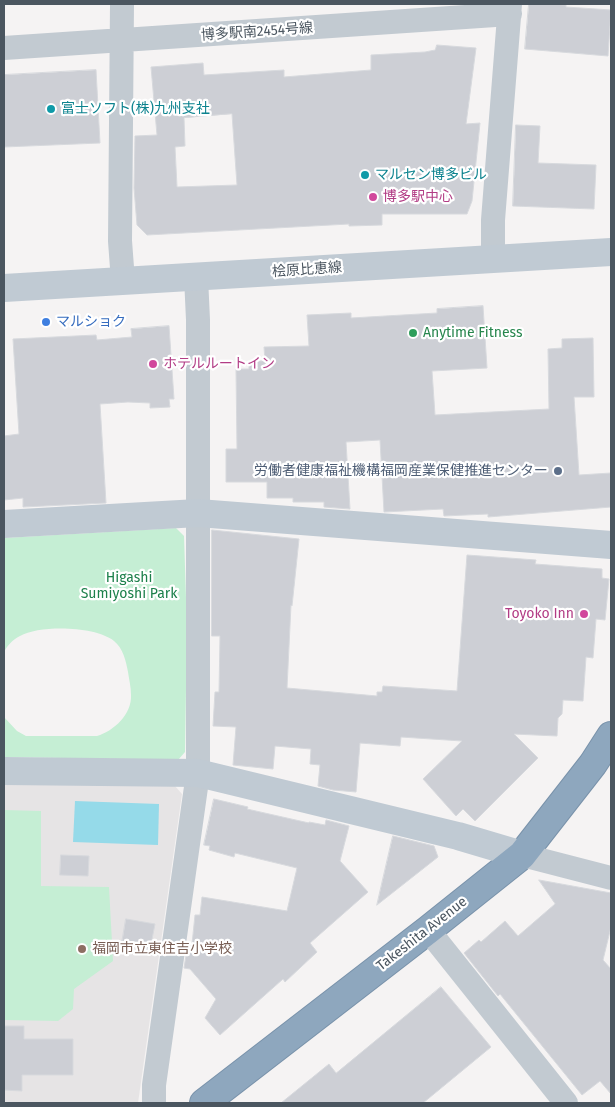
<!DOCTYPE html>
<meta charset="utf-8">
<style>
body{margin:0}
#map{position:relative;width:615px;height:1107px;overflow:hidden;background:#f5f3f3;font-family:"Fira Sans",sans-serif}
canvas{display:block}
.frame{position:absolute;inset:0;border:5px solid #4b5660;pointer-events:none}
</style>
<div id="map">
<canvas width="615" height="1107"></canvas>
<div class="frame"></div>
</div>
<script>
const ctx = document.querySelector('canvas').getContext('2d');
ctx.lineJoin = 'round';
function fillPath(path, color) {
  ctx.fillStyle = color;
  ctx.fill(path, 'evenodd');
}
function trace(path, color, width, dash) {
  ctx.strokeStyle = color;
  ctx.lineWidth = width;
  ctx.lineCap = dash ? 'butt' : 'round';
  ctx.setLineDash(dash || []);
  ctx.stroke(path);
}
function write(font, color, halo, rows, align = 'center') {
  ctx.font = font + ' "Fira Sans","Noto Sans JP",sans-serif';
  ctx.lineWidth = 4.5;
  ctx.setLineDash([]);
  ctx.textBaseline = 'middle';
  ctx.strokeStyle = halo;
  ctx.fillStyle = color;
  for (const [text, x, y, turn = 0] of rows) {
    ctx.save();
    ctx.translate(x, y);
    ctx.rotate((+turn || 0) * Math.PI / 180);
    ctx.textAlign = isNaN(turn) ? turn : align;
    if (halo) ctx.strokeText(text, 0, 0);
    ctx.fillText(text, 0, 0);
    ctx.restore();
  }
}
const education = new Path2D(`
 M4,784l171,2 7,8 -44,309h-134z`);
const green = new Path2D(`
 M176,528l8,8 3,92 -2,124 -7,8 -174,-3v-40l13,14 9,5h71c17,-5 35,-22 34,-41 0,-8 -2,-16 -3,-23 -2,-11 -5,-24 -14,-31 -19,-15 -74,-16 -94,-5 -8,4 -12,9 -16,16v-114z
 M4,810l37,1v75l68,1 4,74 -39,28 -1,20 -15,12 -54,-1z`);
const water = new Path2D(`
 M75,801l84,3 -1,41 -85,-3z`);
const building = new Path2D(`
 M529,4h25l12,1v2l45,3 -3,46 -83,-7z
 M437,45l39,3 -10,76 14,-1 -8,78 -5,13h-85v11l-33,1v-2l-202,11 -10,-10 -3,-37 1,-52 22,-1 -6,-68 52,-4 1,12 80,-5v7l87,-7v-15l54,-3 10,-2zM232,114l5,71 -60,2 -2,-40 10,-1 -1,-28z
 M96,70l4,73 -96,4v-72z
 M516,125l24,1 -2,37 58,2 -2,44 -81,-3z
 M483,306l4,62 -55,3 3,44 114,-6 -1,-60 14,-1v-9l31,-1 1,59h-20l5,78 32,-2v34l-123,10v-3l-44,2 -1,-7 -59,3 -4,-72 -34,2 4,67 -26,-2v-5h-31v-4h-26v-16h-41v-33h11l-1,-80h13v-8h16l-1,-14 45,-1 -2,-31 44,-2v5l86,-5v-4z
 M169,326l5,73h-5l1,8 -20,1v-5l-22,-1 -28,2 6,99 -83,4v-9l-19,2v-64l15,-2 -6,-95 83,-4 1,5 35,-3 -1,-8z
 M212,530l87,9 -7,67 -1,-1 -4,83 90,8v-4h5l1,-6 74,5 10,-136 69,5 -1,4 67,5v9l7,1 -4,41 -9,-1 -3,39 -7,-1 -3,44 -20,-1 -1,14 -4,4 -1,18 -43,-2 24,24 -63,63 -12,-12 -7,7 -33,-37 39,-38 -61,-4 -1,9 -40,-3 -4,49 -23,-2 -15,-4 2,-21 -10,-1 1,-15 -36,-3 -2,23 -40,-4 3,-38 -23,-1 2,-34h4l1,-56h-8z
 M214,799l34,8 -1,2 62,14v-1l16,3 1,-5 23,6 -9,35 28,31 -58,51 7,9 -32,30 -2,-3 -63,56 -15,-17 11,-19 -26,-30 -6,-1 4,-25 4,1 3,-29h5l2,-18 85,14 10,-43 -62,-15 -1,4 -25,-7 1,-4 -6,-1z
 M393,836l41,10 4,11 -61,48z
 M61,855l28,1 -1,20 -28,-1z
 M539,880l72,13v34l-8,33 8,9v125l-11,-13 -18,14 -82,-101 -2,2 -34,-43 15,-13 2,2 24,-21 13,15 37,-32z
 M126,919l29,5 -5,25 -28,-6z
 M441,987l50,60 -68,56h-142l48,-39 7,9z
 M4,1026h20v13h49v36h-51v16l-18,-1z`);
const street = new Path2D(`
 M122,4l-2,237 3,40
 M4,48l506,-34
 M493,258v-38l17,-216
 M522,855l89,23
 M428,930l138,173
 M154,1103v-18l44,-312v-453l-2,-43`);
const secondary = new Path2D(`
 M4,288l607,-36
 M4,524l194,-11 413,32
 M4,771l194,2 260,63 64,19`);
const highway = new Path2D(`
 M204,1103l224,-173 94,-75 71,-91 18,-28`);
const markers = [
 [51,109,5,"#0f9aa8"],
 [365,175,5,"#0f9aa8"],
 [373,197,5,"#d1479c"],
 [46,322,5,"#3f7fe0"],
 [413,333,5,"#2e9e5b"],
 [153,364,5,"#d1479c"],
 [558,471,5,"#5c6f8a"],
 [584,614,5,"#d1479c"],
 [82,949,5,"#8d6e63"]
];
const streetNames = [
 ["博多駅南2454号線",257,32,-4],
 ["桧原比恵線",307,270,-4],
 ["Takeshita Avenue",422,934,-38]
];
const cultureNames = [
 ["富士ソフト(株)九州支社",61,109],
 ["マルセン博多ビル",375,175]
];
const hotelNames = [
 ["博多駅中心",383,197],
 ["ホテルルートイン",163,364],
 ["Toyoko Inn",574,614,"right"]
];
const shopNames = [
 ["マルショク",56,322]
];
const leisureNames = [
 ["Anytime Fitness",423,333]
];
const serviceNames = [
 ["労働者健康福祉機構福岡産業保健推進センター",548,471]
];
const parkNames = [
 ["Higashi",129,578],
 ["Sumiyoshi Park",129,594]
];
const educationNames = [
 ["福岡市立東住吉小学校",92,949]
];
fillPath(education, '#e6e4e5');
fillPath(green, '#c5eed4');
fillPath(water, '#95dae9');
fillPath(building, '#cdcfd5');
trace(building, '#d7d9dd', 1);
trace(highway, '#7992aa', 30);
trace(street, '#c2cad1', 24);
trace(secondary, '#c0cad3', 28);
trace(highway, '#8ea7be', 28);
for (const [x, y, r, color] of markers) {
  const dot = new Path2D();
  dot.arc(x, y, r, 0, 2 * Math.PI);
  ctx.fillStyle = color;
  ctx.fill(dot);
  trace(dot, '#fff', 2);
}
write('14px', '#4b5660', '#fff', streetNames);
write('14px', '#0d838f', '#fff', cultureNames, 'left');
write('14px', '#b23c85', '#fff', hotelNames, 'left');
write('14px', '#366cbe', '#fff', shopNames, 'left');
write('14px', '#27864d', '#fff', leisureNames, 'left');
write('14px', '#4e5e75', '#fff', serviceNames, 'right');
write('14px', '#1d804b', '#fff', parkNames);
write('14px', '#785e54', '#fff', educationNames, 'left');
</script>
